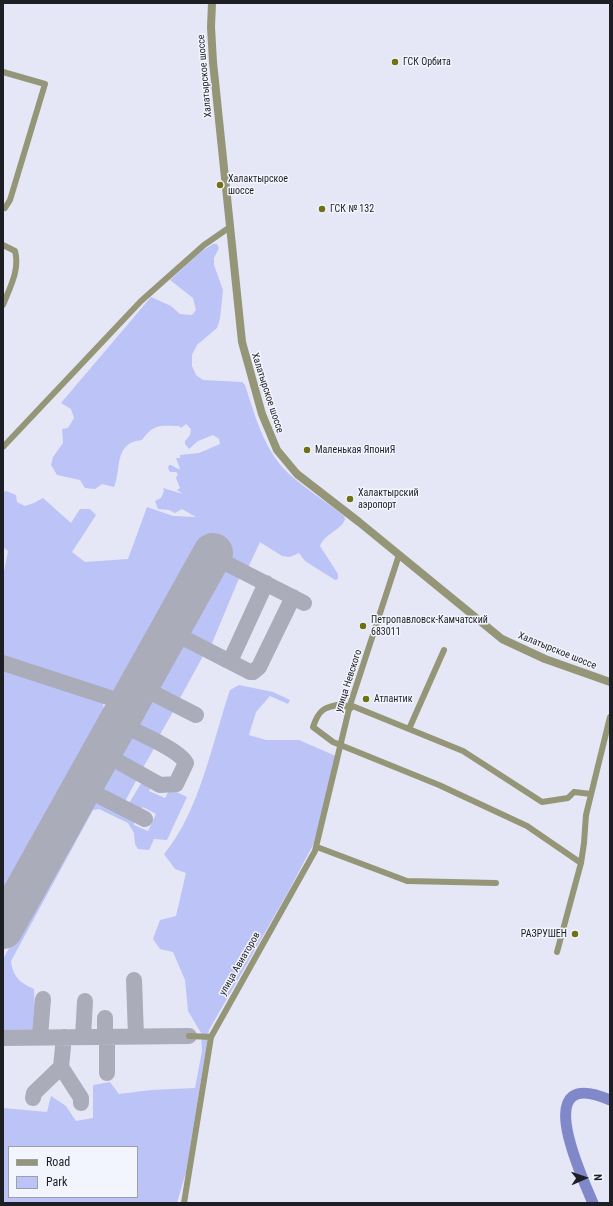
<!DOCTYPE html>
<meta charset="utf-8">
<style>
body{margin:0}
#map{position:relative;width:613px;height:1206px;overflow:hidden;background:#e5e7f7;font-family:"Roboto Condensed",sans-serif}
canvas{display:block}
.frame{position:absolute;inset:0;border:4px solid #1e1f24;pointer-events:none}
.legend{position:absolute;left:8px;top:1146px;width:130px;height:52px;box-sizing:border-box;background:#f3f5fe;border:1px solid #9e9fa7;margin:0;padding:5px 7px;list-style:none;font-size:12px;color:#1e1f24}
.legend li{display:flex;align-items:center;gap:8px;height:20px}
.legend b{width:20px;border:1px solid #9e9fa7}
.north{position:absolute;left:565px;top:1158px;width:40px;height:40px;-webkit-text-stroke:3px #f3f5fe;paint-order:stroke;rotate:88deg;font-size:11px;font-weight:700;line-height:16px;text-align:center;color:#1e1f24}
.north::after{content:'';display:block;margin:auto;width:14px;height:18px;background:#1e1f24;clip-path:polygon(50% 0,100% 100%,50% 72%,0 100%)}
</style>
<div id="map">
<canvas width="613" height="1206"></canvas>
<div class="frame"></div>
<ul class="legend">
<li><b style="height:5px;background:#959677"></b>Road</li>
<li><b style="height:11px;background:#bbc3f7"></b>Park</li>
</ul>
<div class="north">N</div>
</div>
<script>
const ctx = document.querySelector('canvas').getContext('2d');
ctx.lineJoin = 'round';
function fillPath(path, color) {
  ctx.fillStyle = color;
  ctx.fill(path, 'evenodd');
}
function trace(path, color, width, dash) {
  ctx.strokeStyle = color;
  ctx.lineWidth = width;
  ctx.lineCap = dash ? 'butt' : 'round';
  ctx.setLineDash(dash || []);
  ctx.stroke(path);
}
function write(font, color, halo, rows, align = 'center') {
  ctx.font = font + ' "Roboto Condensed",sans-serif';
  ctx.lineWidth = 3;
  ctx.setLineDash([]);
  ctx.textBaseline = 'middle';
  ctx.strokeStyle = halo;
  ctx.fillStyle = color;
  for (const [text, x, y, turn = 0] of rows) {
    ctx.save();
    ctx.translate(x, y);
    ctx.rotate((+turn || 0) * Math.PI / 180);
    ctx.textAlign = isNaN(turn) ? turn : align;
    if (halo) ctx.strokeText(text, 0, 0);
    ctx.fillText(text, 0, 0);
    ctx.restore();
  }
}
const green = new Path2D(`
 M213,244h4l2,4 -5,10v7l9,25 -3,29 -3,9 -20,17 -5,10v11l4,9 7,5 39,2 3,3c10,31 19,65 43,88 17,16 38,28 56,43l1,3c-3,11 -20,14 -25,27l18,28v5l-3,1 -30,-19 -6,-8 -9,4 -8,-1 -22,-14 -13,28 -46,-23 -80,144 -13,3 -105,-35v-82l5,-26 -5,-4v-55l3,-1 10,4 1,7 8,4 9,-3 9,-5 28,25 9,-14h10l6,6 -24,37 13,10 43,-3 19,-52 26,9 23,1 -14,-8 -7,4 -6,-3 -11,-1 -3,-8 6,-3 3,-7 -1,-3 20,6 -6,-4 3,-2 -4,-10 2,-4 -2,-2h-6l-2,-4 1,-3h2l7,4h2l-4,-11h4v-3l19,-2 21,-9 -1,-5 -6,-4 -15,6 -9,8 -4,-5v-3l5,-6 1,-6 -5,-5 -5,4 -2,-2c-19,0 -25,-3 -37,14 -29,3 -20,28 -28,47l-12,-3 -7,5 -10,-1 -5,-8 -23,-5 -6,-10 2,-8 10,-14 -1,-14 6,-1 6,-10 -3,-9 -10,-6 90,-106 20,9 9,8 12,1 4,-5 -3,-12 -23,-18 32,-29z
 M222,566l18,10 -30,72 -26,-14z
 M180,642l23,14 -24,44 -24,-13z
 M3,670l95,29 5,5 2,13 -102,183z
 M239,685l34,7 17,8 -2,4 -18,-8 -14,16 -7,23 17,5h33l39,17 -25,88 -26,49 -78,136 -23,142 -9,31h-174v-95l44,4 4,-16 15,10 10,15 17,-3v-33l17,-3 9,12 32,-4 44,-2 7,-37 -1,-18 -13,-22 -3,-31 -12,-28 -13,-3 -7,-10 7,-19 16,-4 10,-43 -11,-4 -11,-15c36,-43 48,-111 66,-164zM9,1147h128v50h-128z
 M149,696l25,14 -16,28 -24,-13z
 M129,732l26,15 -14,24 -26,-15z
 M112,762l26,15 -15,28 -27,-15z
 M143,780l9,5 -3,6 16,7 5,-9 17,8 -20,43 -13,-1 -5,11 -11,-1 -3,-5 -1,-11 -6,-10 -29,-14 -6,1 -82,151c2,16 9,22 23,28 0,14 3,27 2,41l-6,5h-21l-3,-4 -3,-1v-71l90,-162 38,19 3,2v7l14,6 8,-17 -13,-7 -3,5 -12,-7z`);
const river = new Path2D(`
 M593,1203c-13,-30 -63,-138 17,-103`);
const taxiway = new Path2D(`
 M212,556l92,47
 M170,631l80,41h3l6,-5 34,-70
 M226,660l6,-3 34,-74
 M3,663l126,41
 M139,686l57,29
 M101,752l59,33 16,-1 10,-21c-7,-14 -52,-32 -68,-40
 M82,787l63,32
 M134,980l2,56
 M105,1018v18
 M40,1037l3,-38
 M83,1037l2,-36
 M3,1038l186,-2
 M61,1067l20,31v5
 M107,1073v-37
 M33,1098l1,-5 27,-26 3,-30`);
const runway = new Path2D(`
 M3,929l210,-376`);
const minor = new Path2D(`
 M3,72l42,12 -35,116 -5,8
 M3,245l12,6c5,19 -5,36 -12,54
 M3,447l138,-146 63,-56 26,-18
 M350,705l113,46 79,51 26,-4 6,-6 17,2
 M350,709l-7,-5c-19,3 -24,5 -30,23l20,15 106,43 88,41 54,37
 M409,729l35,-79
 M317,847l90,34 89,2
 M557,952l24,-89 3,-20 2,-28 24,-98
 M189,1036l22,1
 M184,1203l27,-166 104,-186 35,-146 49,-150`);
const tertiary = new Path2D(`
 M212,3l-1,24 2,35 29,280 20,72 15,36 20,24 62,48 143,117 43,20 65,23`);
const markers = [
 [395,62,4,"#707014"],
 [220,185,4,"#707014"],
 [322,209,4,"#707014"],
 [307,450,4,"#707014"],
 [350,499,4,"#707014"],
 [363,626,4,"#707014"],
 [366,699,4,"#707014"],
 [575,934,4,"#707014"]
];
const poiNames = [
 ["ГСК Орбита",403,62],
 ["Халактырское",228,179],
 ["шоссе",228,191],
 ["ГСК № 132",330,209],
 ["Маленькая ЯпониЯ",315,450],
 ["Халактырский",358,493],
 ["аэропорт",358,505],
 ["Петропавловск-Камчатский",371,620],
 ["683011",371,632],
 ["Атлантик",374,699],
 ["РАЗРУШЕН",567,934,"right"]
];
const streetNames = [
 ["Халатырское шоссе",205,76,-95],
 ["Халатырское шоссе",267,393,72],
 ["Халатырское шоссе",557,651,22],
 ["улица Невского",349,681,-72],
 ["улица Авиаторов",240,964,-60]
];
fillPath(green, '#bbc3f7');
trace(river, '#8088ca', 11);
trace(taxiway, '#abacba', 16);
trace(runway, '#abacba', 40);
trace(minor, '#959677', 6);
trace(tertiary, '#959677', 8);
for (const [x, y, r, color] of markers) {
  const dot = new Path2D();
  dot.arc(x, y, r, 0, 2 * Math.PI);
  ctx.fillStyle = color;
  ctx.fill(dot);
  trace(dot, '#f3f5fe', 1.5);
}
write('10px', '#1e1f24', '#f3f5fe', poiNames, 'left');
write('10px', '#1e1f24', '#f3f5fe', streetNames);
</script>
